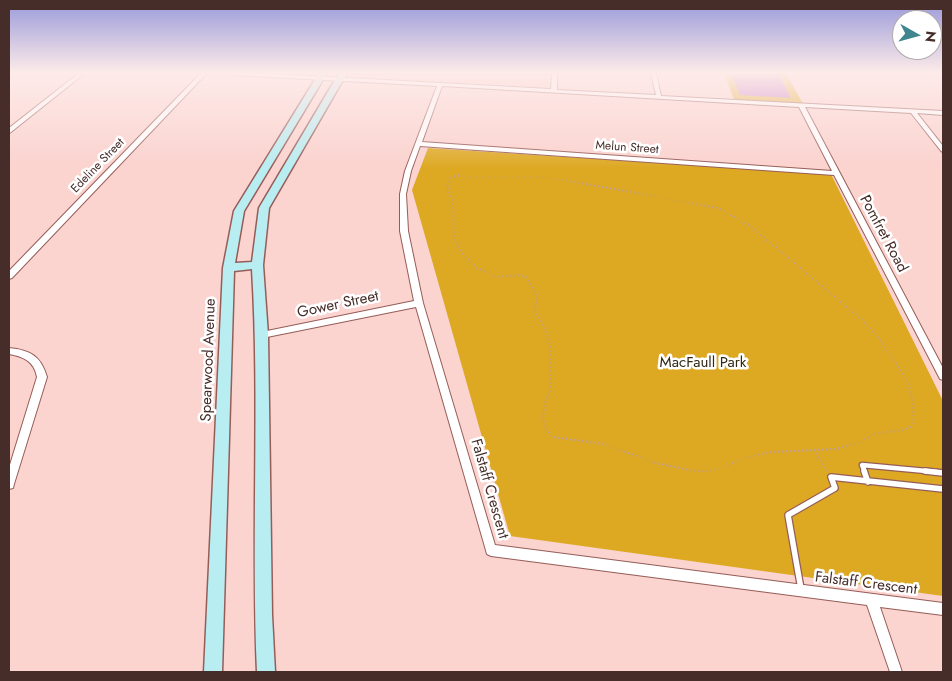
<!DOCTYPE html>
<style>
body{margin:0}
#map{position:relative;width:952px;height:681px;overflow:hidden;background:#fbd3cf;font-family:Jost,sans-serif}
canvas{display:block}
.frame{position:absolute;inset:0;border:10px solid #462d2a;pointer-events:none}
.north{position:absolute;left:892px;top:10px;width:50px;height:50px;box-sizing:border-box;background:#fff;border:1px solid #b5abaa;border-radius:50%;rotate:97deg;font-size:14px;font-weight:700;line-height:20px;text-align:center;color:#462d2a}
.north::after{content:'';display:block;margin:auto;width:18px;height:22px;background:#3f868e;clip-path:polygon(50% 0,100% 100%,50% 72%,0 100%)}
</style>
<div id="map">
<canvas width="952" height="681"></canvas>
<div class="frame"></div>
<div class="north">N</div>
</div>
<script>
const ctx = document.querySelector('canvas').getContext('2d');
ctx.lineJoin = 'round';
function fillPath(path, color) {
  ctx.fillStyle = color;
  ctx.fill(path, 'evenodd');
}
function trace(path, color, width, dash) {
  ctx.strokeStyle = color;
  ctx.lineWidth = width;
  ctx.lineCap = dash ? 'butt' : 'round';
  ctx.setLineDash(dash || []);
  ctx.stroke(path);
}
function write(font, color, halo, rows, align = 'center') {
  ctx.font = font + ' Jost,sans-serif';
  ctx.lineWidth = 5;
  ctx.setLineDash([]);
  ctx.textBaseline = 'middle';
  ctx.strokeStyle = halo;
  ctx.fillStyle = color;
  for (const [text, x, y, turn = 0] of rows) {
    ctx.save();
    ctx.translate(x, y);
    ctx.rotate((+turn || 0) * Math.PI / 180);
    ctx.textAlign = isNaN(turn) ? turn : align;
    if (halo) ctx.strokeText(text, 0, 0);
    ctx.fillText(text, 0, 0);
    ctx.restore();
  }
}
const built = new Path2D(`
 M350,73h199l-1,14 -193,-10z`);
const green = new Path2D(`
 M724,73h62l17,31 -69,-4z
 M428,148l403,26 112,227v195l-433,-60 -98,-346z`);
const water = new Path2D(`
 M731,73h47l13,25 -51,-3z`);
const pathFar1 = new Path2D(`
 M455,177h89`);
const path = new Path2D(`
 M459,175l-8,3 -4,8 6,17 1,34 8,16 15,15 12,6 9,3 23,-2 5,2 11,20 -2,13 12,24 3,12 1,43 -5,10 -3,18 3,13 7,7 50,7 53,19 38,8h15l19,-5 9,-6 35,-8 64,-3 27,-8 10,-7 31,-4 6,-3 4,-8 -3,-27 -6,-15 -26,-39 -20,-21 -110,-92 -31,-17 -181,-33
 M814,450l13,21`);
const serviceFar1 = new Path2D(`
 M865,472l-3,-7 75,7`);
const service = new Path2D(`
 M864,471l4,11
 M925,471l18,2
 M801,589l-13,-74 47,-27 -4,-11 112,12`);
const minor = new Path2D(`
 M79,73h6l-74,59 -2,1v-5z
 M201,73h6l-195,205 -3,1v-8z
 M230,73h27l294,16 1,-16h5v17l99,5 -5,-22h5l5,23 282,15v4l-26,-2 26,33v6l-2,-1 -30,-38 -106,-6 138,261v12l-3,-1 -106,-204 -414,-29 -9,25 -5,23 2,37 15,72 72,242 448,58v12l-63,-8 22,65h-12l-23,-67 -376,-49 -4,-2 -71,-247 -154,31 -3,-1 -1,-2 1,-2 3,-1 152,-31 -14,-70v-37l5,-23 32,-85 -205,-11zM442,86l357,21 33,64 -410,-29z
 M9,348c21,2 32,8 38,29l-33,107 -1,4 -4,1v-21l28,-91c-3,-16 -13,-20 -28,-23z`);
const secondary = new Path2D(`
 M319,73h8l-83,138 -9,52 17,-1 7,-54 80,-135h8l-78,135 -6,57 5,70 4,280 3,57h-18c-6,-134 3,-269 -5,-403l-18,2 -12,401h-18l19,-404 11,-57z`);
const farStreetnames = [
 ["Melun Street",627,148,4],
 ["Edeline Street",98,166,-46]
];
const streetNames = [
 ["Pomfret Road",883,234,62],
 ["Gower Street",338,305,-12],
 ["Spearwood Avenue",209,360,-88],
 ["Falstaff Crescent",489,489,74],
 ["Falstaff Crescent",866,584,7]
];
const parkNames = [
 ["MacFaull Park",703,363]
];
fillPath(built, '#fec3be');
fillPath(green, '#dda923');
fillPath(water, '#c070c5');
trace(serviceFar1, '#965d58', 7);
trace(service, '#965d58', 8);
trace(minor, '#965d58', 2);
trace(secondary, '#965d58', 3);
trace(pathFar1, '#be9b97', 1, [0.5, 2.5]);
trace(path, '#be9b97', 2, [1, 3]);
trace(serviceFar1, '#fff', 4.5);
trace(service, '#fff', 5.5);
fillPath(minor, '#fff');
fillPath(secondary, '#b8edf2');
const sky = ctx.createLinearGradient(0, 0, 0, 168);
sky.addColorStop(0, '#9899da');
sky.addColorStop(0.43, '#fdebe9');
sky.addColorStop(1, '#fdebe900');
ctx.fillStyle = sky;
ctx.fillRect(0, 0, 952, 168);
write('12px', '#462d2a', '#fff', farStreetnames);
write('15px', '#462d2a', '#fff', streetNames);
write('15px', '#332a15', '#fff', parkNames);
</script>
